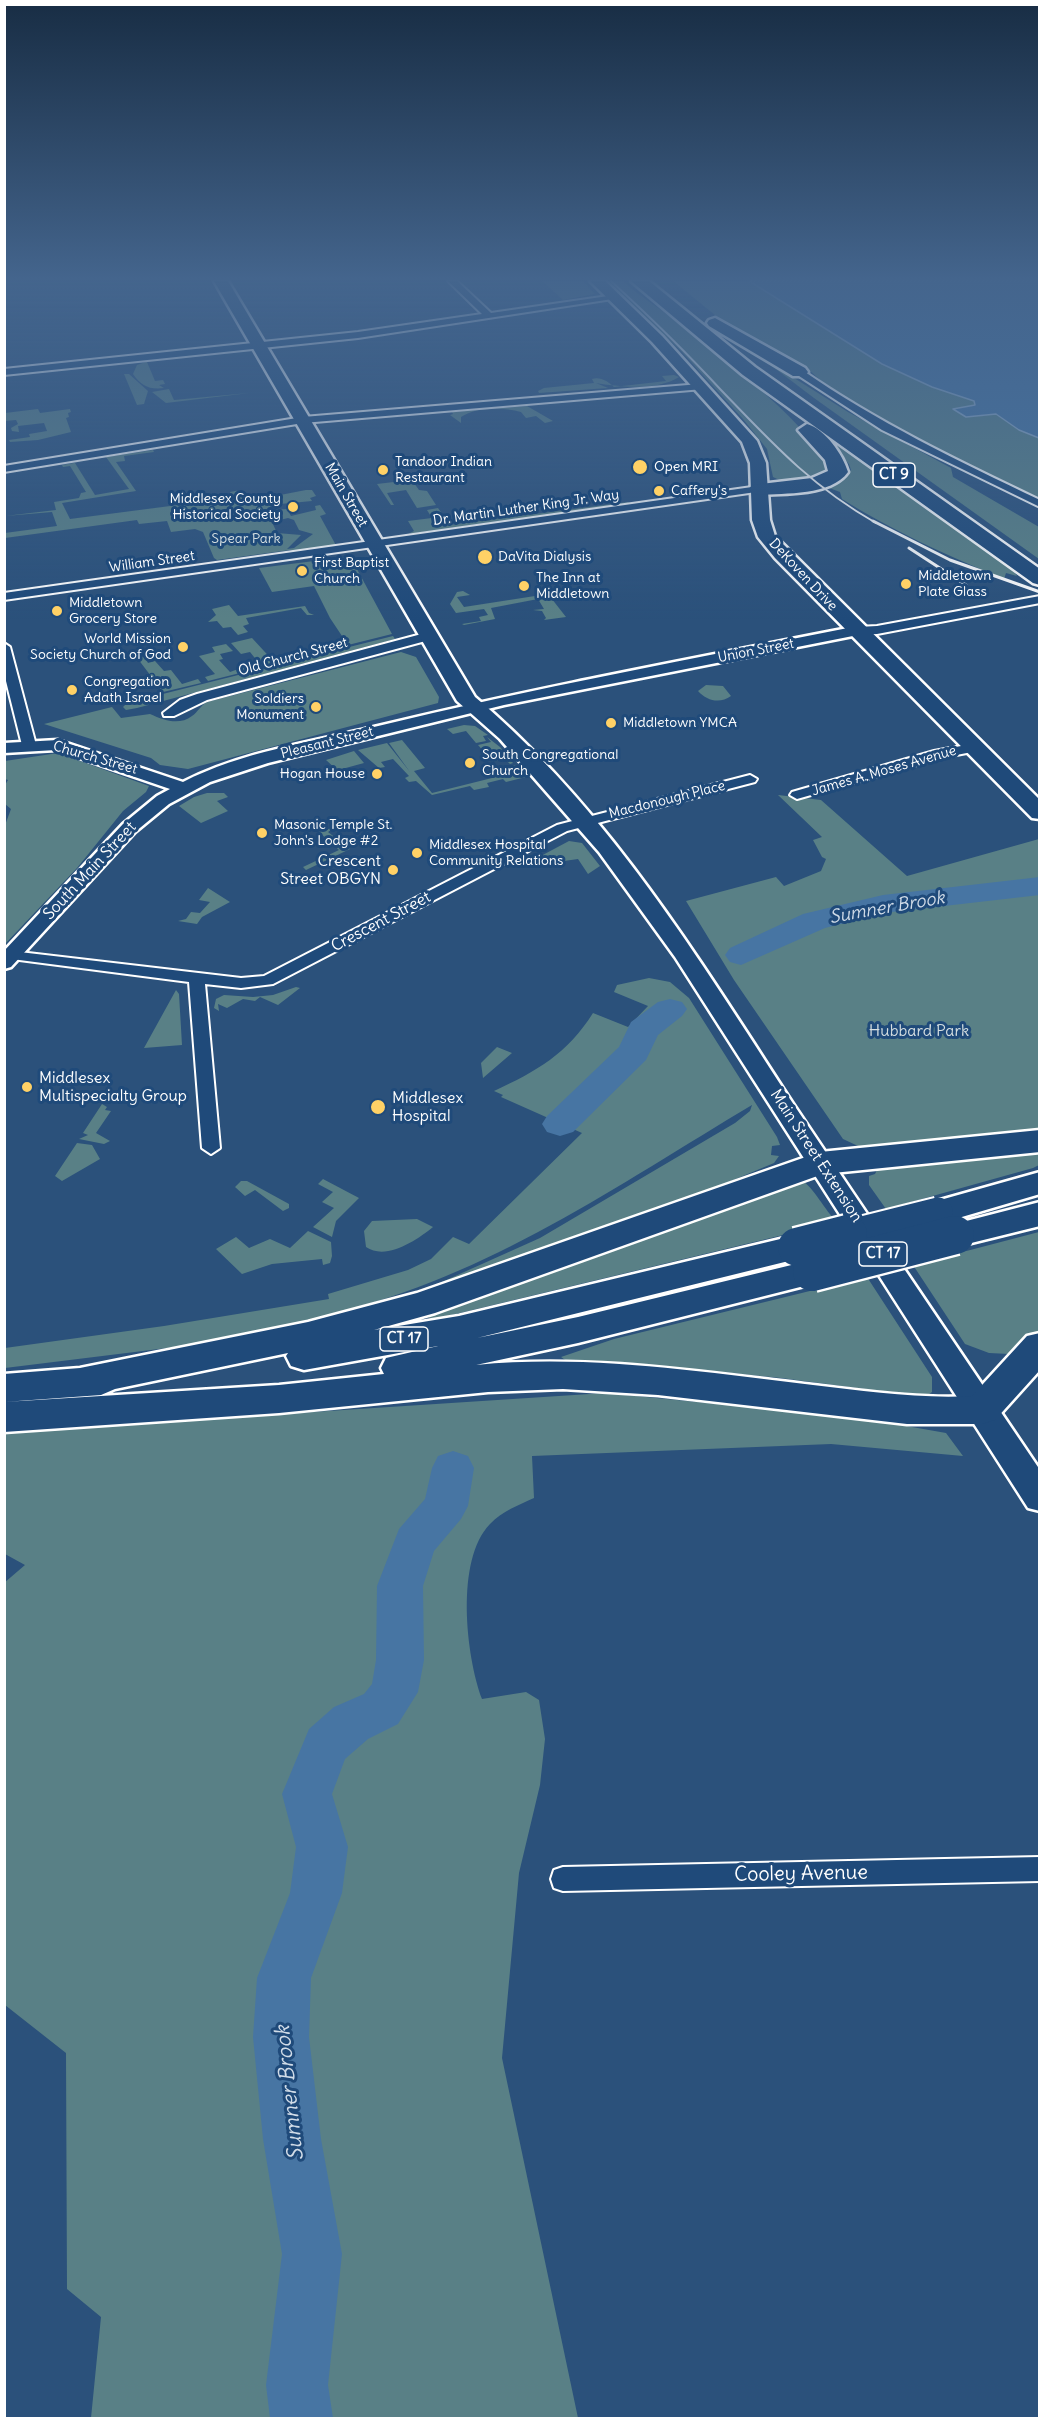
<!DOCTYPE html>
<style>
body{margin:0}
#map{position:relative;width:1044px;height:2423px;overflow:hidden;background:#2b517b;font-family:Delius,sans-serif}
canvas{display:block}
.frame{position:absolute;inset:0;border:6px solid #fff;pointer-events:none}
</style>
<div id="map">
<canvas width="1044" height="2423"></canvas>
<div class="frame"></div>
</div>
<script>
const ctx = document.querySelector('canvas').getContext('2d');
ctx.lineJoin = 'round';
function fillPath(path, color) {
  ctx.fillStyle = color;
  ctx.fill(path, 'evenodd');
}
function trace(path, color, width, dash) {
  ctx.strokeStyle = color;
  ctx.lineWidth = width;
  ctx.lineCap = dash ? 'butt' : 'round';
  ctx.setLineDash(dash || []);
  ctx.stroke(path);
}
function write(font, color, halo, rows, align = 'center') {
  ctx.font = font + ' Delius,sans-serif';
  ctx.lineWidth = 6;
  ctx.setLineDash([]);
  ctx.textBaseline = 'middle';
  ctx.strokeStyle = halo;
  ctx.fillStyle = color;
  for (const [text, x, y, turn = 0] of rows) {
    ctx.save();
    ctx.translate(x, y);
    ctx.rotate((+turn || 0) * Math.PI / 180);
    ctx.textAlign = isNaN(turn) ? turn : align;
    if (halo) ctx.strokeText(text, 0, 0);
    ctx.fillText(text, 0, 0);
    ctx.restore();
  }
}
const green = new Path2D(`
 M542,281h41l12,13 -32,6z
 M607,281h16c13,12 27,21 41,31 53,43 134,100 169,158 -16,9 -43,17 -60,7l-6,-28 -24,-30 -62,-68z
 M673,281h76l133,83 92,37 1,4 -21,4 12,8 30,-3 24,16 19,8v60l-138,-67 -65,-37 -26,-23 -79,-43z
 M756,354l92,58 103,56 2,9 86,50v32l-225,-161z
 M151,360l-4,2 8,19 8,-1 2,4 -6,1 5,3c-14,2 -23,-2 -31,-14l4,-9z
 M124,374h5l19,17 -4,13 -7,1z
 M674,375l5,2c-22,14 -59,10 -83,6l12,5 -69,5 -1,-2 6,-3 50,-5 -2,-4c8,-3 17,3 22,8l52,-6 -4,-5z
 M169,389l5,11 75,-7 -83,10 -14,-11z
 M527,406l26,15 -8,2 -9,-7 -10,2 -5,-6c-18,-5 -44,-6 -60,5v6l-11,-8 3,-1 -1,-2z
 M38,409l2,4 30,-4 1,3 -3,1 1,4 -3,1 5,14 -33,8 -28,2 -1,-2 21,-3 -1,-3 18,-3 -3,-8 -26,3 1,6 -7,-1 -1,-3 7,-4 -2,-4 -11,1v-8z
 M803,420l210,150 4,6 -11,-3 -2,6c-56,-23 -111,-48 -162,-80l-2,-7 -16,-6 11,-3 16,-13 -2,-6z
 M153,450l1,2 -30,4 1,5 -9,1 20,29 -74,12 8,16 162,-21 -2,-6 11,-2 5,9 -9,2 1,3 29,-4 5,10 15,-1 4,7 25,-6 -1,-4 5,-1 6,9 -6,2 18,33 -34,4 -14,-3 -73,10 -3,-2 -11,-26 -8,-3 -24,3 -4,-11 -28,3 -2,-4 -132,18v-5l52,-7 -5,-14 -47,4 51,-6 -2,-8 25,-4 2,-5 5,-1 -16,-26 -7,1 -1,-2 24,-4 -11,2 20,32 34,-6 -23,-32zM288,518l6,2 5,10 14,4 -19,14 -7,1 14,-14 -24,-2 -5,-11z
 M419,479l1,2 -6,2 5,7 8,1 9,14 -19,3 -11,-18 -19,3 7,12h-3l-14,-21z
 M306,490h6l4,6 -6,2 2,3 -32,3 -5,-8z
 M628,502l1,1 -221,31 6,-3 -6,-10 24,-3 -5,-8 11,-2 12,17z
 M346,557l5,1 41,76 -44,11 -18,-27 -16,-32 -42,6 -13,-24z
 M463,591l7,4 -13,2 7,10 84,-13 18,23 -22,3 2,-2 -4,-7 -9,-1 11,-1 -6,-10 -47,9 4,11 -31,6 -2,-1 19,-3 -2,-4 9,-2 -4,-6 -28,4 -6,-9 7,-12z
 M229,605l9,11 67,-10 4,7 5,2h-7l-6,-7 -55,10 3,6 -6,2 5,6 -10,3 -7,-8 -8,1 -6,-7 -9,1 8,-7 -4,-6z
 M393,636l2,3 -258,69 -11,2 -3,-3 4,-4z
 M252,638l24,26 -68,17 -3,-4 10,-3 -16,-18 16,-4 -3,-5 14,-3 7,7 -13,3 3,5 -4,1 11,12 28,-10 -8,-10 -9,2 -10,-11z
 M401,652l15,5 23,40 -1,6 -250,66 -28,-4 -9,-7 -107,-34 68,-17 9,11 29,-4c13,6 29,12 42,2 6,-4 8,-10 15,-14z
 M144,656l4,7 7,-2 9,10 7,-1 11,14 16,-5 3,4 -38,9 -25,-33z
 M706,685l17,1 8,10c-11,8 -24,5 -33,-5z
 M464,725l11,1 13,9 -5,1 3,5 -10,2 -10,-12 -13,3 -6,-5z
 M487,737l13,10 13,16 -3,1 -5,-5 -12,3 -15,-17 13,-3z
 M402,740l23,28 -11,3 18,22 84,-21 -4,-6 3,-1 11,12 -20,5 -3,-3 -16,4 2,4 -15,3 -4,-4 -38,9 -16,-14 -7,1 -4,-4 4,-2 -16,-17 -12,3 4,5 -6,1 -21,-18 29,-7 23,29 -21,-29z
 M354,751l10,12 -22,6 -2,3 7,7 -21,-19z
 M58,753l91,33 -3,6 -23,19 -46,57 -72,76 -1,-116 7,-19 -6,-5v-19l3,-5 -3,-1v-18z
 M207,793h17l4,4 -11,4 11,10 -27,12 -22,-17 15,-9z
 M778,795l43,5 86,76 132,-37v293l-165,16 -16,-2 -15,-7 -109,-159 -48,-79 90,-24 8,9 37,-15 5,-12 -4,-2 -9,-17 9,-3z
 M335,827l-7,5 22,17 -44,21 -3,-3 36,-17 -20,-18z
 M569,841l13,2 18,23 -12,8 -10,-15 -21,3 -18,-5z
 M208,888l22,14 -28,15 -5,7 -19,-3 8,-2 5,-7 9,1 10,-11 -11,-2z
 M649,978l21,4 19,16 88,139 3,8 -8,1 -1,9 8,1 -5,7 -79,33 -283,99 -58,18 70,-23 116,-52 195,-115 15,-12 2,-6c-134,80 -265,172 -418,208l1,5 -95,21 -235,29v-20l159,-22 165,-27 -1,-5 80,-24 23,-11 22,-22 16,7 113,-111 -81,-36 2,-2 -9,-4c43,-20 73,-37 99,-78l35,14 20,-21 -34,-14 3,-7z
 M296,987l4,1 -22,17 -18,-8 -5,4 -12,-2 -16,9 -9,-4 1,7 -5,-3 2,-9 8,-4 29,2 20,-2z
 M176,990l3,4 3,51 -38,3z
 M497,1047l15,6 -29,25 -2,-15z
 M102,1104l5,3 -2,3 6,1 -15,22 14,8 -6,3 -25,-5 9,-4 -5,-2z
 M77,1143l15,2 8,14 -38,22 -7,-5z
 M1039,1149v16l-6,3 -147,41 -17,-24v-9l6,-2 3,-6z
 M323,1179l36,19 -23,23 -4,16 -19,-10 21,-19 -12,-6 11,-10 -15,-8z
 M801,1180c12,6 24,31 36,42l-406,98 -5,-6z
 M241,1181h6l42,23v4l-6,3 -28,-21 -10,6 -10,-9z
 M417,1219l16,8c-16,13 -47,34 -67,20l-2,-16 8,-10z
 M308,1231l23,11 1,14 -2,7 -7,2 -1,-6 -50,5 -30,10 -26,-25 20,-12 13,11 21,-9 20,9z
 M1039,1232v98l-14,16 -16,8 -20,-1 -24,-9 -52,-79z
 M867,1277l65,100v15l-7,5 -144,-19 -130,-13 -83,-3 -7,-5 53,-18z
 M605,1393l256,25 85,15 17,23 -132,-12 -299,12 2,42c-15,7 -32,13 -44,26 -35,36 -24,132 -8,175l44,-7 13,8 6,39 -5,46 -21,88 -17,185 76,360h-487l10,-101 -34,-28 -1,-236 -61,-48 -1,-422 21,-18 -20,-11v-122z`);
const water = new Path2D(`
 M749,281h290v157l-20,-8 -23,-16 -30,3 -13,-8 22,-4 -1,-4 -42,-14 -50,-23z`);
const river = new Path2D(`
 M1040,877v18l-157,18 -58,15 -84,37 -11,-3 -5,-7 5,-7 73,-34 80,-19z
 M670,999l12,3 5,7 -5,7 -24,19 -12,25 -73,72 -13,4 -13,-4 -5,-8 5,-8 72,-69 12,-25 27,-20z
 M453,1451l15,5 6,12 -6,38 -7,13 -27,32 -11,35 1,74 -6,32 -20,32 -30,15 -23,20 -13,35 16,53 -6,46 -31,85 -2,59 12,102 21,115 -14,131 5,33h-63l-4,-33 16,-131 -19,-115 -10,-102 4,-59 33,-85 6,-46 -14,-53 27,-65 25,-22 30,-13 8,-10 4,-24 1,-74 22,-57 26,-30 7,-31 6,-12z`);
const minor = new Path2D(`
 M448,281h9l34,32 124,-18 4,3 -261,40 -354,37v-6l354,-37 124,-18z
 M796,370h6c75,52 156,91 238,130v7l-158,-77 -86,-56z
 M700,384l5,3 -2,2 -400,34 -299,49v-6l299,-49z
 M759,486l5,3 -1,2 -759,109v-7z
 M1040,596v7l-163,31 -19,1 -6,-4 6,-4 19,-1z
 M429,632l6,4 -2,3 -226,61 -33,16h-10l-1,-3 17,-13 17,-6z
 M4,643l6,4 26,98 -2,3 -5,1 -7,-4 -18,-72z
 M972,744l5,1v6l-36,7 -144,41 -7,-4 2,-3 142,-41z
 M750,775l7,4 -2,3 -188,49 -294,153 -32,4 -36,-4 15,164 -9,6 -9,-6 -13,-166 -185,-24 2,-5 5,-2 230,27 23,-2 293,-151z
 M1040,1857v24l-477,10 -9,-3 -3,-9 3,-9 9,-3z`);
const tertiary = new Path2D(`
 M858,626l5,2 3,3 -3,3 -359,71 -236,58 -58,19 -41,22 -34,28 -124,135 -7,2v-18l119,-127 34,-28 13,-7 -114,-39 -52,3v-10l54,-3 125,42c58,-30 128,-40 191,-55 160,-39 322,-69 484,-101z`);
const primary = new Path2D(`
 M214,281h14l247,416c133,112 223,261 317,405 82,123 165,245 248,368v41l-12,-3 -353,-551 -76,-105 -99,-113 -43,-38z
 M590,281h15l57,55 95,105 9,22 4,57 5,16 265,264v19l-8,-1 -257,-260 -17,-21 -6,-17 -2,-57 -8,-21 -90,-100z`);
const motorway = new Path2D(`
 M631,281h18l106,86 285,202v16l-7,-2 -290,-208z
 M715,318l90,50 3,4 -3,4h-12l-84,-50 -2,-3 2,-3z
 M807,424c18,5 36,31 41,48 -17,24 -63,21 -89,23l-7,-2 -3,-4 3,-4 60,-7 16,-7 -3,-11 -27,-30z
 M1040,1130v22l-217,22 -388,139 -61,17 85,-14 338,-81 12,3 5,9 -5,9 -332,82 101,-21 234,-57 12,3 5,9 -5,9 -246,62 -102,22c113,-11 226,7 337,20 53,6 106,14 159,11l55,-60 13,-3v37l-45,50 -13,4h-75l-249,-29 -95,-6 -75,3 -209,21 -275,19v-30l275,-17 105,-11 -3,-6 5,-10 52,-12 -134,24 -13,-4 -5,-10 2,-3 -173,36 -14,6 -97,7v-28l76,-6 228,-46 109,-29 403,-141z
 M1040,1172v22l-102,30 -12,-4 -5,-8 5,-8z
 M1040,1202v24l-85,21 -12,-4 -5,-8 5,-8z`);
const railFar1 = new Path2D(`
 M611,281c38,35 75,71 110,109 51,53 90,96 155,133`);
const rail = new Path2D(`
 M873,521l77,39 90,32
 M909,548l57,37`);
const motorwayBridgeFar1 = new Path2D(`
 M842,1236l96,-24
 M952,1236l3,-1`);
const motorwayBridge = new Path2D(`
 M797,1247l51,-13
 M812,1272l143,-37`);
const markers = [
 [640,467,8,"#ffd166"],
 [383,470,6,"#ffd166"],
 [659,491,6,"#ffd166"],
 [293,507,6,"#ffd166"],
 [485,557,8,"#ffd166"],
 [302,571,6,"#ffd166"],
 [906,584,6,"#ffd166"],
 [524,586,6,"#ffd166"],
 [57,611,6,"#ffd166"],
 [183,647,6,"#ffd166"],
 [72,690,6,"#ffd166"],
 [316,707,6,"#ffd166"],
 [611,723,6,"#ffd166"],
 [470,763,6,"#ffd166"],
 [377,774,6,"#ffd166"],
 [262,833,6,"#ffd166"],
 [417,853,6,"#ffd166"],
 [393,870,6,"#ffd166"],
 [27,1087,6,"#ffd166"],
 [378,1107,8,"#ffd166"]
];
const farPoinames = [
 ["Tandoor Indian",395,462],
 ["Restaurant",395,478],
 ["Open MRI",654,467],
 ["Caffery's",671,491],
 ["Middlesex County",281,499,"right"],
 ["Historical Society",281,515,"right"],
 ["DaVita Dialysis",498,557],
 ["First Baptist",314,563],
 ["Church",314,579],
 ["Middletown",918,576],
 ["Plate Glass",918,592],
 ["The Inn at",536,578],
 ["Middletown",536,594],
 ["Middletown",69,603],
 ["Grocery Store",69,619],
 ["World Mission",171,639,"right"],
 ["Society Church of God",171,655,"right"],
 ["Congregation",84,682],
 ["Adath Israel",84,698],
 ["Soldiers",304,699,"right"],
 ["Monument",304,715,"right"],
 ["Middletown YMCA",623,723],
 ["South Congregational",482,755],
 ["Church",482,771],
 ["Hogan House",365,774,"right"],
 ["Masonic Temple St.",274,825],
 ["John's Lodge #2",274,841],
 ["Middlesex Hospital",429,845],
 ["Community Relations",429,861]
];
const farStreetnames = [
 ["Main Street",346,495,60],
 ["Dr. Martin Luther King Jr. Way",526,508,-8],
 ["William Street",152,562,-8],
 ["DeKoven Drive",803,575,47],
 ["Union Street",756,651,-11],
 ["Old Church Street",293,657,-15],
 ["Pleasant Street",327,743,-14],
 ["Church Street",95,758,16],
 ["James A. Moses Avenue",884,771,-16],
 ["Macdonough Place",667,800,-14]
];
const farParknames = [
 ["Spear Park",246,539]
];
const shields = [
 [894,475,42],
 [883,1254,48],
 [404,1339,48]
];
const shieldNames = [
 ["CT 9",894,475],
 ["CT 17",883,1254],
 ["CT 17",404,1339]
];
const poiNames = [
 ["Crescent",381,861,"right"],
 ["Street OBGYN",381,879,"right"],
 ["Middlesex",39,1078],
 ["Multispecialty Group",39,1096],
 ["Middlesex",392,1098],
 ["Hospital",392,1116]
];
const streetNames = [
 ["South Main Street",90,871,-47],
 ["Crescent Street",381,922,-28],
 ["Main Street Extension",816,1156,57]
];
const parkNames = [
 ["Hubbard Park",919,1031]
];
const waterNames = [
 ["Sumner Brook",887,908,-10]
];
const nearStreetnames = [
 ["Cooley Avenue",801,1874,-1]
];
const nearWaternames = [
 ["Sumner Brook",290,2093,-96]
];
fillPath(green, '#598086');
fillPath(water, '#4775a3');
trace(water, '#91acc8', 1.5);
fillPath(river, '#4775a3');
trace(minor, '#fff', 4);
trace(tertiary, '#fff', 5);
trace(primary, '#fff', 5);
trace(motorway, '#fff', 5);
fillPath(minor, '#1f4a7a');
fillPath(tertiary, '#1f4a7a');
fillPath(primary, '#1f4a7a');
fillPath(motorway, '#1f4a7a');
trace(railFar1, '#fff', 2);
trace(rail, '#fff', 3);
trace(motorwayBridgeFar1, '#fff', 33, []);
trace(motorwayBridge, '#fff', 43, []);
trace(motorwayBridgeFar1, '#1f4a7a', 29);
trace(motorwayBridge, '#1f4a7a', 38);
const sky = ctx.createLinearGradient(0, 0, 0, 620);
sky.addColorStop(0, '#182d44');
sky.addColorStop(0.45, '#44658d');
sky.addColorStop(1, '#44658d00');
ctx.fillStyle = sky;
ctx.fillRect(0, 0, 1044, 620);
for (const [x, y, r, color] of markers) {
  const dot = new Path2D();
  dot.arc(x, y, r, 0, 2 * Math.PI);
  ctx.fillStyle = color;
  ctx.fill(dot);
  trace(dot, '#1f4a7a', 2);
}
write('14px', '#fff', '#1f4a7a', farPoinames, 'left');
write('14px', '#fff', '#1f4a7a', farStreetnames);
write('14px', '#d6dfe1', '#1f4a7a', farParknames);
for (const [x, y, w] of shields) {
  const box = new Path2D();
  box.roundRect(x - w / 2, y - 12, w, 24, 4.5);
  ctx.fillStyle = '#1f4a7a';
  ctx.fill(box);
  trace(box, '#fff', 1.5);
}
write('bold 15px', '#fff', null, shieldNames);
write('16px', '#fff', '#1f4a7a', poiNames, 'left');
write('16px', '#fff', '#1f4a7a', streetNames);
write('16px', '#d6dfe1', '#1f4a7a', parkNames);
write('italic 18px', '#d1dce8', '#1f4a7a', waterNames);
write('20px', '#fff', '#1f4a7a', nearStreetnames);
write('italic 21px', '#d1dce8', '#1f4a7a', nearWaternames);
</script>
